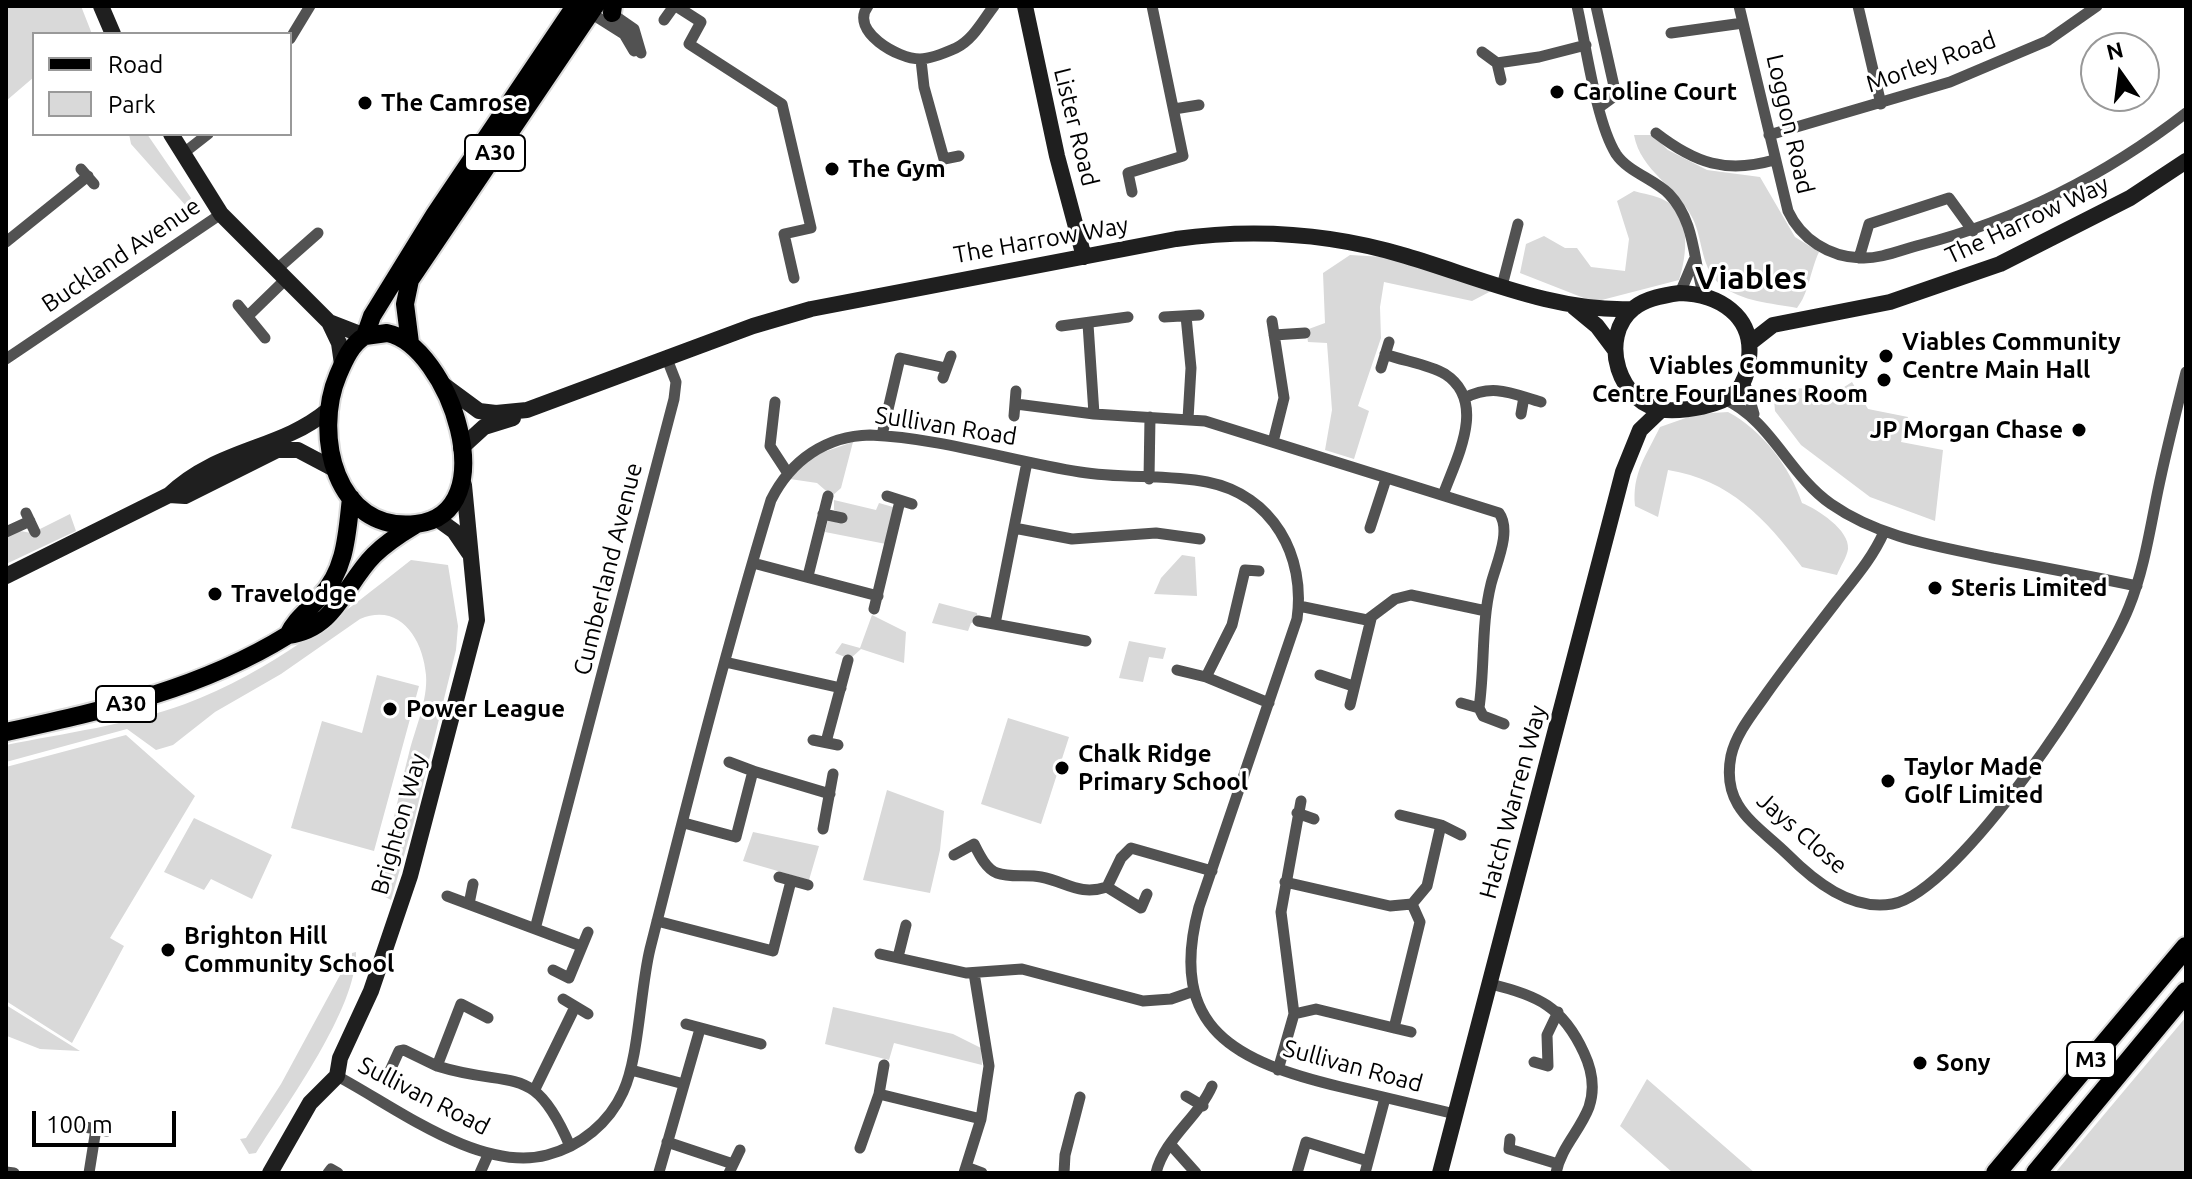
<!DOCTYPE html>
<style>
body{margin:0}
#map{position:relative;width:2192px;height:1179px;overflow:hidden;background:#fff;font-family:Ubuntu,sans-serif}
canvas{display:block}
.frame{position:absolute;inset:0;border:8px solid #000;pointer-events:none}
.legend{position:absolute;left:32px;top:32px;width:260px;height:104px;box-sizing:border-box;background:#fff;border:2px solid #999;margin:0;padding:10px 14px;list-style:none;font-size:24px;color:#000}
.legend li{display:flex;align-items:center;gap:16px;height:40px}
.legend b{width:40px;border:2px solid #999}
.north{position:absolute;left:2080px;top:32px;width:80px;height:80px;box-sizing:border-box;background:#fff;border:2px solid #999;border-radius:50%;rotate:346deg;font-size:22px;font-weight:700;line-height:32px;text-align:center;color:#000}
.north::after{content:'';display:block;margin:auto;width:28px;height:36px;background:#000;clip-path:polygon(50% 0,100% 100%,50% 72%,0 100%)}
.scale{position:absolute;left:32px;top:1111px;width:144px;height:36px;box-sizing:border-box;border:4px solid #000;border-top:0;padding-left:10px;font-size:24px;line-height:28px;white-space:nowrap;color:#000;-webkit-text-stroke:6px #fff;paint-order:stroke}
</style>
<div id="map">
<canvas width="2192" height="1179"></canvas>
<div class="frame"></div>
<ul class="legend">
<li><b style="height:10px;background:#000"></b>Road</li>
<li><b style="height:22px;background:#d9d9d9"></b>Park</li>
</ul>
<div class="north">N</div>
<div class="scale">100 m</div>
</div>
<script>
const ctx = document.querySelector('canvas').getContext('2d');
ctx.lineJoin = 'round';
function fillPath(path, color) {
  ctx.fillStyle = color;
  ctx.fill(path, 'evenodd');
}
function trace(path, color, width, dash) {
  ctx.strokeStyle = color;
  ctx.lineWidth = width;
  ctx.lineCap = dash ? 'butt' : 'round';
  ctx.setLineDash(dash || []);
  ctx.stroke(path);
}
function write(font, color, halo, rows, align = 'center') {
  ctx.font = font + ' Ubuntu,sans-serif';
  ctx.lineWidth = 6;
  ctx.setLineDash([]);
  ctx.textBaseline = 'middle';
  ctx.strokeStyle = halo;
  ctx.fillStyle = color;
  for (const [text, x, y, turn = 0] of rows) {
    ctx.save();
    ctx.translate(x, y);
    ctx.rotate((+turn || 0) * Math.PI / 180);
    ctx.textAlign = isNaN(turn) ? turn : align;
    if (halo) ctx.strokeText(text, 0, 0);
    ctx.fillText(text, 0, 0);
    ctx.restore();
  }
}
const green = new Path2D(`
 M6,6h75l11,28h-58v43l-28,24z
 M129,134h18l44,64 -4,9 -56,-63z
 M1634,135h19l15,15 39,20 53,7 35,60 24,15c-9,19 -10,41 -22,56 -26,-5 -55,-6 -76,-23 -20,-15 -18,-45 -28,-66 -16,-33 -52,-47 -59,-84z
 M1634,191c9,3 21,4 30,9 28,13 23,56 15,80l-85,22 -74,-29 6,-29 18,-8 21,12h12l14,19 34,4 4,-32 -12,-38z
 M1350,255l35,2 110,32 -23,12 -88,-19 -4,25 1,31 -23,68 11,5 -15,48 -29,-9 7,-40 -5,-67 -19,-1 -2,-12 19,-7 -2,-50z
 M1852,382l16,27 40,8 -7,25 42,8 -8,71 -65,-24 -69,-52 -26,-34 -2,-23 68,1z
 M1728,412c34,18 62,55 74,91 15,6 48,27 46,46 -1,8 -8,18 -11,26l-35,-8c-37,-49 -72,-87 -134,-97l-10,47 -23,-11c-3,-33 11,-50 25,-79l37,-13z
 M853,442l-12,46 -9,8 -15,-13 -27,-4 25,-24z
 M834,500l42,10 3,-7 14,4 2,5 -9,32 -61,-12 3,-12 16,4 3,-8 -13,-6z
 M70,514l6,17 -70,33v-28l14,-5 12,2z
 M1182,555l13,2 2,39 -43,-2 7,-16z
 M411,560l37,5 10,61 -2,24 -42,171 -23,79 -19,-10c18,-44 25,-91 37,-137 6,-24 19,-53 17,-78 -3,-36 -26,-73 -66,-56l-79,55 -66,38 -42,33 -17,5 -29,-21 -121,33v-17c59,-12 122,-20 179,-41 85,-32 155,-88 226,-144z
 M939,603l38,10 1,8 -7,2 -3,8 -36,-8z
 M872,615l34,17 -2,31 -43,-14 -11,10 -15,-6 7,-10 18,5z
 M1129,641l37,7 -3,11 -14,-2 -6,25 -24,-4z
 M377,675l42,11 -45,165 -83,-23 31,-107 40,12z
 M1008,718l61,19 -28,87 -60,-20z
 M126,735l69,61 -85,142 14,8 -52,97 -66,-42v-234z
 M887,790l57,21 -4,39 -10,43 -67,-13z
 M194,818l78,37 -20,44 -41,-20 -7,11 -40,-18z
 M753,832l66,14 -10,34 -66,-19z
 M356,952c1,57 -69,151 -100,201l-7,1 -9,-15 6,-1 35,-54 71,-131z
 M6,1005l74,46 -40,-2 -33,-13z
 M833,1007l120,27 28,14 1,17 -88,-22 -5,17 -64,-16z
 M2186,1017v156h-131z
 M1647,1079l108,94h-82l-53,-47z`);
const street = new Path2D(`
 M676,6l25,16 -12,22 93,60 29,124 -27,6 10,44
 M868,6c-19,25 30,53 52,53 10,0 27,-7 36,-11 17,-8 27,-28 38,-42
 M1577,6c9,39 19,116 39,148 12,18 38,25 53,40 27,28 24,68 35,102
 M1596,6l20,89 -15,11
 M1739,6l49,205c13,28 41,46 73,47 19,1 40,-8 59,-13 97,-25 186,-70 266,-132
 M1858,6l23,98
 M586,10l38,24 10,17
 M608,11l26,18 7,24
 M664,20l10,-14
 M1671,33l72,-10
 M290,39l20,-33
 M1482,52l15,11 4,17
 M921,60l3,27 20,72 15,-3
 M1497,63l42,-6 47,-12
 M1174,109l25,-4
 M1656,133c39,30 70,41 118,27
 M1769,135l181,-53 97,-41 50,-35
 M185,152l23,-18
 M81,169l13,15
 M1132,192l-4,-19 55,-17 -31,-150
 M6,242l82,-66
 M1859,258l10,-34 80,-26 24,33
 M276,270l42,-37
 M1502,286l16,-62
 M1680,293l14,-33
 M238,305l27,33
 M249,315l37,-36
 M1186,316l5,52 -3,51
 M1164,317l35,-2
 M1272,321l12,77 -11,44
 M1088,324l6,90
 M1061,326l67,-9
 M1274,335l31,-2
 M1385,354c18,7 43,10 60,20 43,28 11,85 -2,121
 M6,359l215,-145
 M1381,368l8,-26
 M943,378l8,-22
 M1744,380l10,34
 M1465,398c28,-15 48,-4 76,4
 M1724,399c47,21 65,76 107,105 49,34 106,42 162,54 48,9 96,18 144,28
 M775,402l-5,44 17,26
 M1016,404l78,10 111,7 294,92c13,18 -3,51 -8,71 -10,40 -6,83 -12,124l-18,-5
 M1521,414l3,-17
 M1014,416l2,-25
 M882,435l18,-77 46,10
 M1149,479l1,-62
 M887,496l25,8
 M26,513l9,19
 M823,514l19,4
 M1014,528l58,11 84,-6 44,6
 M1370,528l16,-49
 M6,532l24,-11
 M1884,532c-12,27 -30,47 -48,70 -23,30 -47,60 -69,91 -13,19 -31,40 -36,63 -10,51 25,68 56,98 27,27 64,57 105,50 67,-12 211,-231 237,-297 15,-37 21,-78 29,-117 8,-39 18,-78 28,-118
 M753,563l125,33
 M1259,571l-14,-1 -13,55 -26,52 63,26
 M808,576l20,-80
 M1299,606l68,14 28,-21 16,-4 75,16
 M874,609l26,-108
 M978,621l108,20
 M995,624l32,-162
 M725,662l116,26
 M1177,670l29,7
 M1320,675l33,11
 M1350,705l21,-86
 M1479,708l4,8 21,8
 M813,740l25,5
 M826,742l22,-82
 M729,762l24,9
 M1297,813l17,6
 M684,823l52,14 17,-66 77,23
 M1441,825l20,10
 M823,829l10,-55
 M954,855l20,-11c5,10 12,25 23,29 13,5 30,1 44,4 26,5 38,19 66,10l14,-29 10,-10 81,23
 M779,877l29,8
 M1285,882l105,24 22,-2 15,-18 14,-61 -41,-10
 M1107,887l34,21 6,-14
 M447,896l134,50
 M469,904l4,-20
 M657,921l116,30 18,-70
 M535,929l139,-530 2,-17 -9,-23
 M880,954l86,19 56,-4 121,32 28,-2 23,-8
 M898,957l8,-32
 M553,970l16,8 19,-46
 M1490,984c48,11 73,23 94,69 8,17 11,36 5,54 -9,24 -28,40 -33,66
 M563,999l25,15
 M1294,1014l22,-5 78,19 26,-106 -8,-18
 M488,1018l-27,-14 -24,62c77,24 96,-6 133,80
 M686,1024l75,20
 M1394,1028l17,4
 M1534,1062l14,4 -1,-31 11,-23
 M631,1070l53,14
 M1278,1070l16,-56 -13,-102 20,-111
 M388,1075l11,-24 5,-1 33,16
 M337,1076c57,30 143,97 210,79 34,-9 62,-32 76,-63 16,-34 17,-102 27,-143 38,-150 76,-301 121,-449 20,-40 55,-64 99,-65 71,3 141,26 210,37 42,7 86,2 127,10 66,13 99,74 90,137l-98,288c-33,123 38,155 142,180 38,9 76,18 114,27
 M535,1089l40,-82
 M879,1094l5,-29
 M1186,1096l17,10
 M85,1127l22,4
 M1510,1139l-1,10 49,15
 M667,1142l66,22
 M1170,1144l26,29
 M860,1148l19,-54 102,25
 M966,1167l16,6
 M6,1172l8,1
 M659,1172l41,-143
 M89,1173l7,-44
 M328,1173l3,-4 7,4
 M480,1173l8,-18
 M729,1173l11,-23
 M964,1173l17,-54 8,-53 -15,-93
 M1064,1173l1,-18 15,-58
 M1156,1173c8,-34 42,-55 56,-87
 M1297,1173l9,-31 62,19
 M1365,1173l20,-75`);
const secondary = new Path2D(`
 M101,6l12,28
 M1025,6l32,150 27,101
 M171,134l50,80 108,108 10,21 3,21
 M1680,293c39,1 74,23 69,65 -1,12 -4,25 -13,34 -16,14 -50,19 -70,18 -47,-3 -69,-73 -32,-102 12,-10 31,-13 46,-15z
 M1574,307l23,19 18,24
 M329,322l36,14
 M1750,343l23,-18 117,-23 110,-38 130,-66 56,-37
 M441,383l38,28 17,2 31,-3 226,-84 58,-17 365,-70c79,-11 154,-6 230,17 74,22 149,56 226,53
 M461,448l23,-21 29,-9
 M169,495l16,1 92,-46h21l36,19
 M436,518l18,13 15,22
 M6,576l163,-81c49,-47 111,-45 158,-84
 M270,1173l40,-70 27,-27 3,-18 31,-67 39,-115 67,-256 -13,-135
 M1440,1173l183,-701 17,-42 22,-21`);
const primary = new Path2D(`
 M612,13l1,-7
 M387,333c62,12 120,181 29,191 -81,9 -103,-90 -78,-149 6,-14 13,-31 27,-39z
 M365,336l7,-20 63,-102 140,-208
 M410,343l-5,-39 5,-24 185,-274
 M288,635c8,-17 20,-24 32,-38 26,-27 27,-64 31,-99
 M6,732c99,-22 195,-43 282,-97 48,-6 56,-50 86,-80 12,-12 26,-21 41,-30`);
const highway = new Path2D(`
 M1996,1173l190,-226
 M2036,1173l150,-181`);
const markers = [
 [1557,92,8,"#000"],
 [365,103,8,"#000"],
 [832,169,8,"#000"],
 [1886,356,8,"#000"],
 [1884,380,8,"#000"],
 [2079,430,8,"#000"],
 [1935,588,8,"#000"],
 [215,594,8,"#000"],
 [390,709,8,"#000"],
 [1062,768,8,"#000"],
 [1888,781,8,"#000"],
 [168,950,8,"#000"],
 [1920,1063,8,"#000"]
];
const shields = [
 [495,153,60],
 [126,704,60],
 [2091,1060,48]
];
const shieldNames = [
 ["A30",495,153],
 ["A30",126,704],
 ["M3",2091,1060]
];
const streetNames = [
 ["Morley Road",1931,62,-20],
 ["Loggon Road",1790,124,77],
 ["Lister Road",1076,127,76],
 ["The Harrow Way",2027,220,-25],
 ["The Harrow Way",1041,240,-10],
 ["Buckland Avenue",121,255,-34],
 ["Sullivan Road",946,426,9],
 ["Cumberland Avenue",608,569,-76],
 ["Hatch Warren Way",1513,802,-75],
 ["Brighton Way",399,824,-74],
 ["Jays Close",1802,833,41],
 ["Sullivan Road",1353,1066,15],
 ["Sullivan Road",424,1096,27]
];
const poiNames = [
 ["Caroline Court",1573,92],
 ["The Camrose",381,103],
 ["The Gym",848,169],
 ["Viables Community",1902,342],
 ["Centre Main Hall",1902,370],
 ["Viables Community",1868,366,"right"],
 ["Centre Four Lanes Room",1868,394,"right"],
 ["JP Morgan Chase",2063,430,"right"],
 ["Steris Limited",1951,588],
 ["Travelodge",231,594],
 ["Power League",406,709],
 ["Chalk Ridge",1078,754],
 ["Primary School",1078,782],
 ["Taylor Made",1904,767],
 ["Golf Limited",1904,795],
 ["Brighton Hill",184,936],
 ["Community School",184,964],
 ["Sony",1936,1063]
];
const districtNames = [
 ["Viables",1751,278]
];
fillPath(green, '#d9d9d9');
trace(primary, '#dbdbdb', 22);
trace(highway, '#dbdbdb', 24);
trace(street, '#525252', 11);
trace(secondary, '#1f1f1f', 16);
trace(primary, '#000', 18);
trace(highway, '#000', 20);
for (const [x, y, r, color] of markers) {
  const dot = new Path2D();
  dot.arc(x, y, r, 0, 2 * Math.PI);
  ctx.fillStyle = color;
  ctx.fill(dot);
  trace(dot, '#fff', 3);
}
for (const [x, y, w] of shields) {
  const box = new Path2D();
  box.roundRect(x - w / 2, y - 18, w, 36, 6);
  ctx.fillStyle = '#fff';
  ctx.fill(box);
  trace(box, '#000', 2);
}
write('bold 22px', '#000', null, shieldNames);
write('24px', '#000', '#fff', streetNames);
write('bold 24px', '#000', '#fff', poiNames, 'left');
write('bold 32px', '#000', '#fff', districtNames);
</script>
